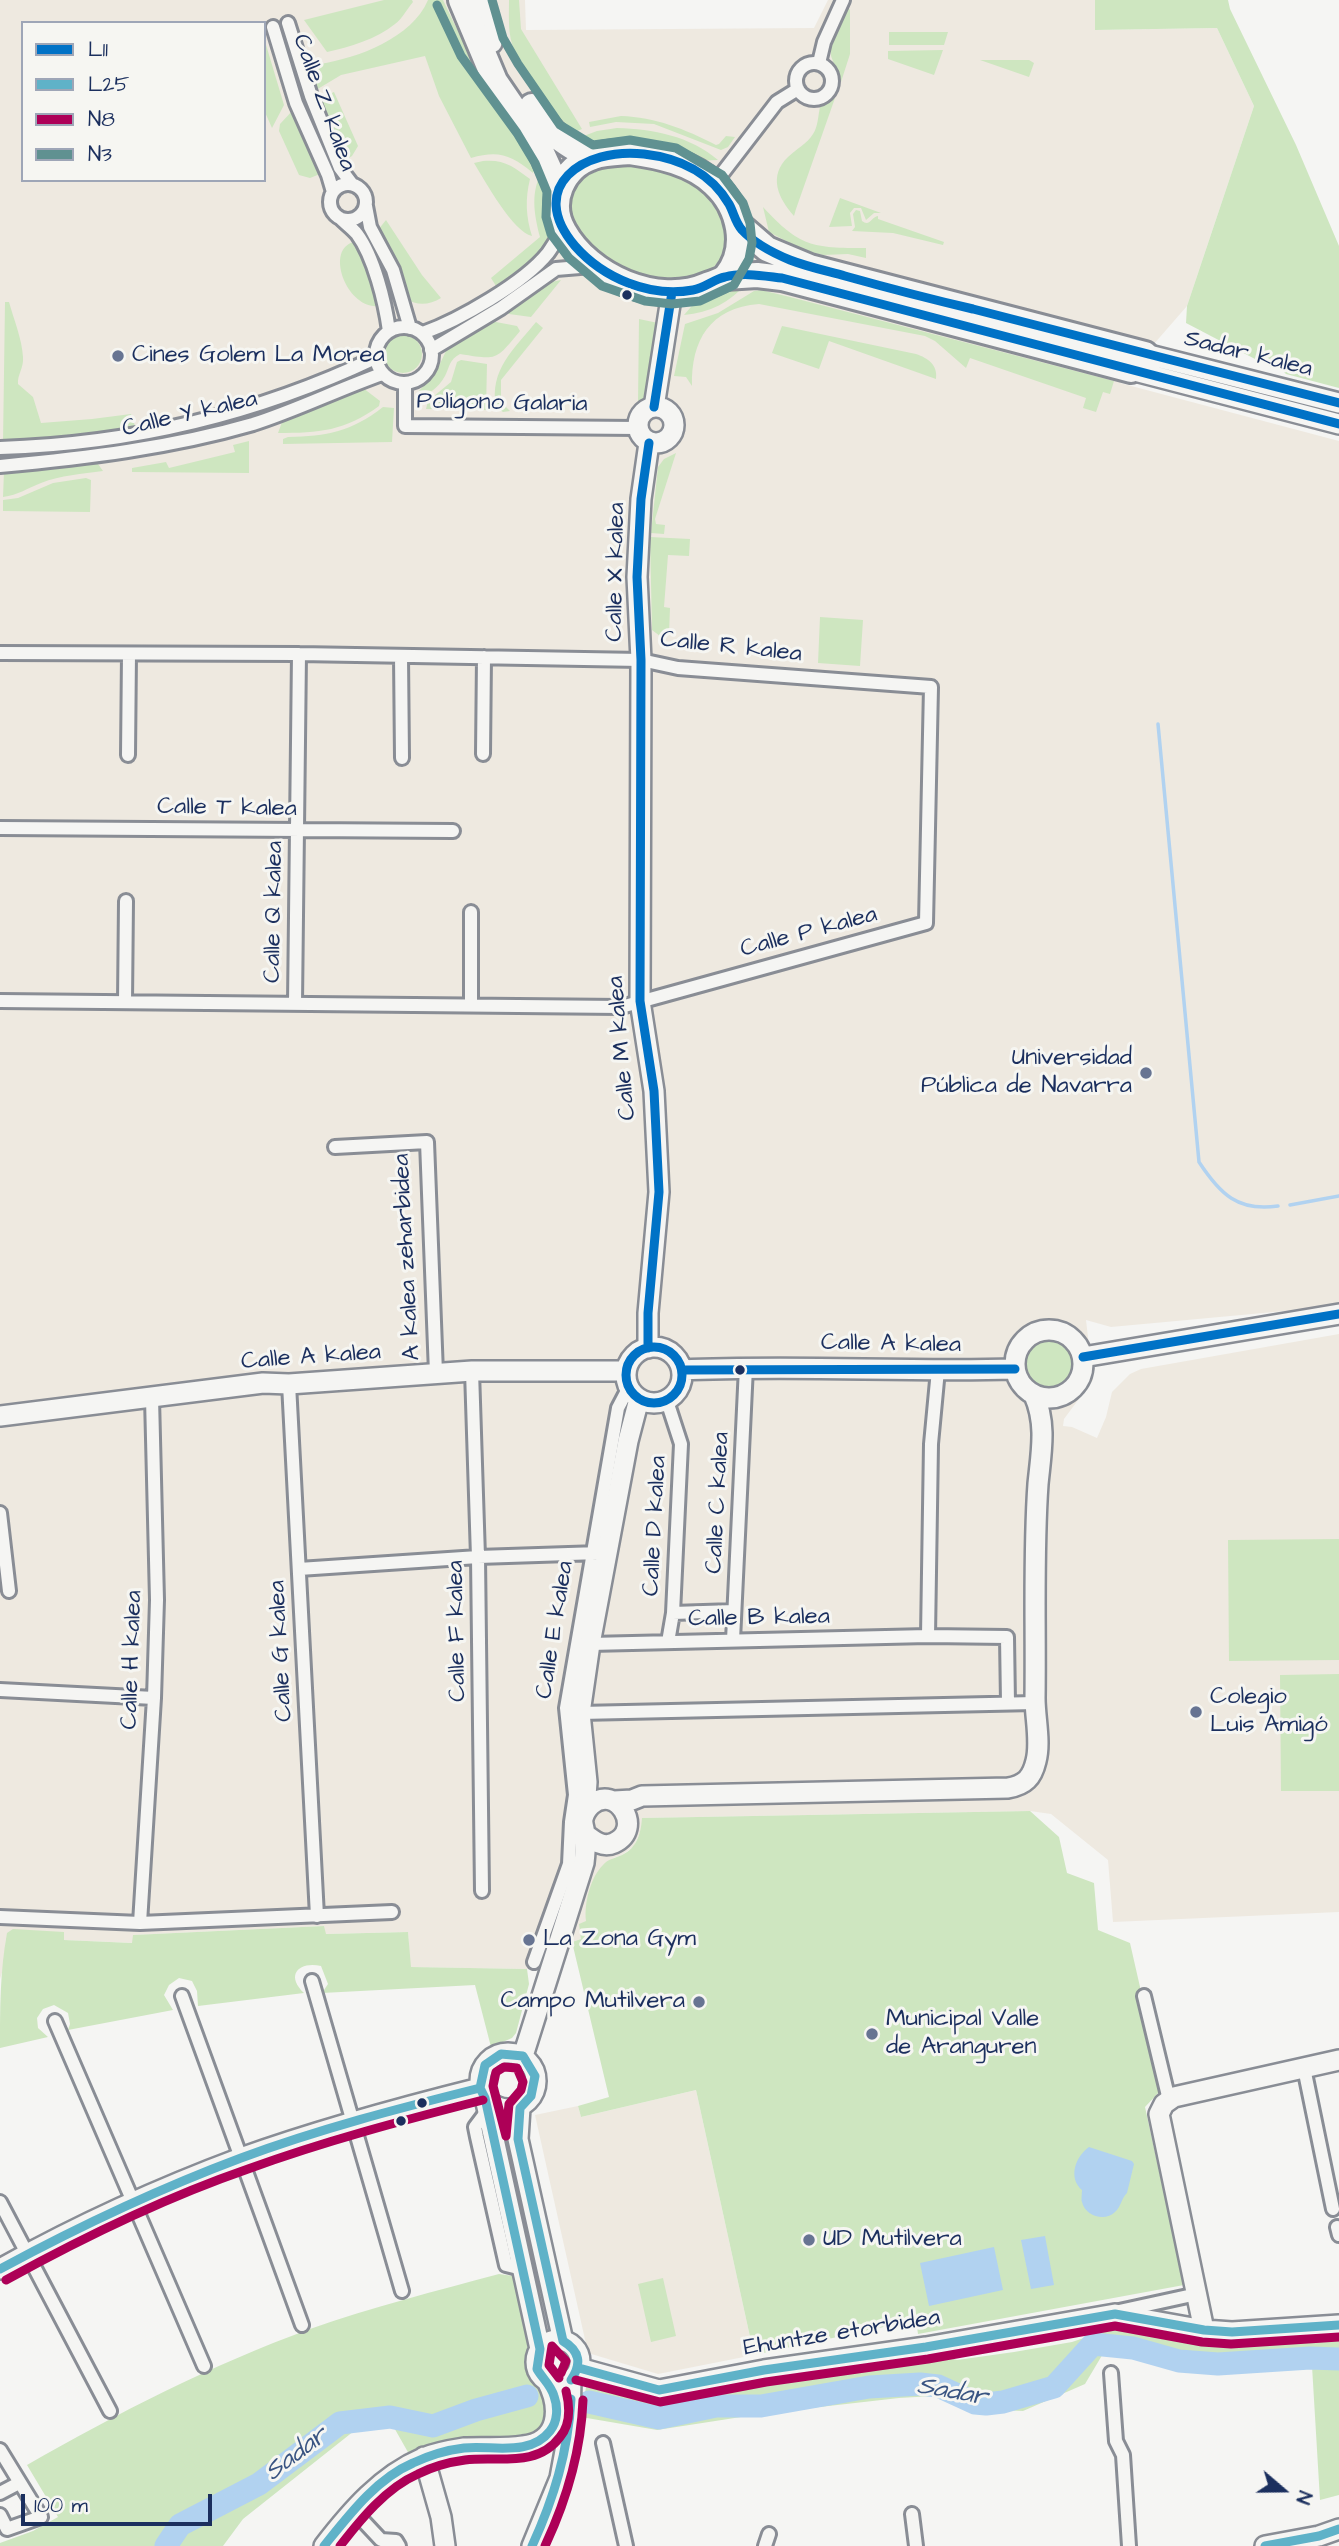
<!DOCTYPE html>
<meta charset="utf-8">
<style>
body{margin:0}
#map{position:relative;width:1339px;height:2546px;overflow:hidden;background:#f5f5f3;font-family:"Architects Daughter",sans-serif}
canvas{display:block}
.legend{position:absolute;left:21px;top:21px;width:245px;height:161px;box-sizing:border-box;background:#f6f6f2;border:2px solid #9ea6b7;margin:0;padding:9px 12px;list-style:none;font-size:21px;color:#1b2f5e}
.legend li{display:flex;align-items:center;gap:14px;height:35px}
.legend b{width:35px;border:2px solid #9ea6b7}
.north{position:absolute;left:1248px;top:2455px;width:70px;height:70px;-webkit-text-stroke:5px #f6f6f2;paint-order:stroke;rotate:110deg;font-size:19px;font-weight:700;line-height:28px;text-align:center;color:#1b2f5e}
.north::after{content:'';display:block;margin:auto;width:24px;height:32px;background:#1b2f5e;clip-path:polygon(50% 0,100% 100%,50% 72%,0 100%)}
.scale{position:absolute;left:21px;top:2494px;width:191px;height:32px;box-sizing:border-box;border:4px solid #1b2f5e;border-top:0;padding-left:9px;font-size:21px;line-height:24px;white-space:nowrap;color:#1b2f5e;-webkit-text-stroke:5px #f6f6f2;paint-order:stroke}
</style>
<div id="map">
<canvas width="1339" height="2546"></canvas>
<ul class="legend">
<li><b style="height:9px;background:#0072c6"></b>L11</li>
<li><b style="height:9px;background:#5fb2c8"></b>L25</li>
<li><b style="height:9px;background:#ad0057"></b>N8</li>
<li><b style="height:9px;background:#609191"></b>N3</li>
</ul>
<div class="north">N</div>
<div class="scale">100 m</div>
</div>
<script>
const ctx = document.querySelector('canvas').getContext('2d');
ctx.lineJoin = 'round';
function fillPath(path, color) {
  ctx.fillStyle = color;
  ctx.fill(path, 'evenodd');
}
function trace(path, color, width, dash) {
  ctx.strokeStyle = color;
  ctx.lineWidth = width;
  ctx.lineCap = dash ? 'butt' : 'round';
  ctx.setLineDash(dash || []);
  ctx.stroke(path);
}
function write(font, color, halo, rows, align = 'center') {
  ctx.font = font + ' "Architects Daughter",sans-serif';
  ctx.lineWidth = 6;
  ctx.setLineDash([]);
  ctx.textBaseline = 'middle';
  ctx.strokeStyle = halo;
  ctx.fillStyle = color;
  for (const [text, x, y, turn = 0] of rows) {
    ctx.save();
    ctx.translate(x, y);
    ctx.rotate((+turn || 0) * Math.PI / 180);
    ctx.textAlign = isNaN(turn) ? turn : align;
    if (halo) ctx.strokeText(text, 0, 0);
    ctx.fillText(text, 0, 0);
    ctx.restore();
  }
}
const built = new Path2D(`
 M0,0h525l1,30 288,-2 14,-28h267v30l122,-2 37,78 -67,200 -67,77 219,58v865l-228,21 -25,-7 7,60 -29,39 -1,7 9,1 25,11 9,-21 6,-25 18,-18 11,-5 198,-35v578l-226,10 -5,-62 -57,-46 -21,-3 -387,7 -2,12 -7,16 -12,9 -9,3 -32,81 -9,3 -11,31 -34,-4 -117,-2 -2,-35 -83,2 -1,-8 -190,9 -1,8 -70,-3 1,-8 -58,7 -2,27 -4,13zM23,23h241v157h-241z
 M696,2090l58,265 -96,19 -70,-21 -53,-238 43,-9 3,11z`);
const green = new Path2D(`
 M384,0h28l1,2c-6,7 -11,17 -18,22 -18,15 -46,23 -68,28l-23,-32z
 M428,0h15c26,57 60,110 95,162l-5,11c-22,-18 -34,-23 -62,-15l-32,-62 -14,-40 -84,19 -25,15 -13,-35 17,9c38,-6 92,-26 108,-64z
 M509,0h10l2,29 61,100 -17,7c-16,-24 -46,-66 -53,-92 -4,-14 -3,-29 -3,-44z
 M1095,0h133l2,9 66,136 43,101v142l-53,-14 -8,-8 -23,-7 -69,-36 1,-17 67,-200 -37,-78 -122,2z
 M848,7l2,3v44l-9,28 -10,-26v-11z
 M889,32h59l-4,13h-55z
 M264,38l20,67 -12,23 -8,-18z
 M943,50l-9,25 -46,-16v-8z
 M980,60h49l5,3 -5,14z
 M334,92l24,54 -6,10 -8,5 -26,-62z
 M835,98l-39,111 -2,7c-16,-18 -26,-40 -6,-59 8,-8 19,-13 25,-23 5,-7 5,-18 7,-27z
 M294,109l26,65 -10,4 -11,-3 -20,-44 1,-7z
 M621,116c34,1 64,13 95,29l3,-1 7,-8 9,1 -7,10 -7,3 -67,-26 -38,-2 -26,5 -1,-5z
 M617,128c36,1 73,8 101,32l-25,1 -101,-15 -19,-6 24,-9z
 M483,161c21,-2 31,6 47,18 -5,20 -4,38 2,57 -19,-4 -47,-55 -58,-73z
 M611,162c16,2 33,2 48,6 32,7 78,48 65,83 -4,13 -18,24 -30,27 -46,11 -122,-18 -125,-70 -1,-13 2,-26 13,-33 8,-6 20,-9 29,-13z
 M543,170c5,15 11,59 4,73 -9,19 -33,33 -51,43l-5,-8 49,-41c-6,-23 -10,-46 3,-67z
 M840,198l41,15h-7l-8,7 -5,-12h-7l-4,5 2,13 -23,1z
 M763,207c37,40 49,41 103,41v10l-18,-4 -25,1 -18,-4 -36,-19z
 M856,210l4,1 2,10c8,6 9,-4 16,-5v3l66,23 -1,3 -50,-12 -41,-2 3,-4 -2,-13z
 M386,220l36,55 19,23c-11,7 -24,8 -35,1l-9,-32 -19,-37z
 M354,242l15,34 10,30c-32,4 -55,-57 -25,-64z
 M561,280l-30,37 -22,-3 -2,-3 44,-29z
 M747,283c-17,19 -37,30 -63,32l13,-15z
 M761,290l29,7 324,84 -4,13 -7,-2 -7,20 -13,-4 3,-10 -116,-40 -4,10 -31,-27 -10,-5 -166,-32c-49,4 -68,36 -67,82l-6,-9 -12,-1 11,-52 33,-11 36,-22z
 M5,302h4c5,18 13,37 14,55 1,11 -6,18 -5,27l15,13 8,26 51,-4 39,-5 5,15 -82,11 -51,3z
 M639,319l19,4 -10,71 -10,9z
 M493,320l3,2 21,4 3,5c-25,30 -22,29 -60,23 -11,6 -10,12 -15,22 -7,13 -19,20 -31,24l5,-9 18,-21 9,-19 16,-12z
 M536,322l7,6 -42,52v22l9,9 -7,1 -7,-5c-7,-37 18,-58 40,-85z
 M782,326l134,28c12,4 22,11 20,25l-107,-38 -10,28 -47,-16z
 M384 354a19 19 0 1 1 38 0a19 19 0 1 1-38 0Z
 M461,360l26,4 -1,46 -60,-1 2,-8 23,-19 6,-20z
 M363,388l17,13 -1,5c-34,25 -60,27 -101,27l4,-11 12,-8z
 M383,407l11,1 -2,34 -109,2v-5l5,-2c39,-1 63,-5 95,-30z
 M249,441v32l-117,-1v-4l34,-6 3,6 66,-16 -2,-7z
 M676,453l-21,66 1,5 9,1 -1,9 -13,-1 7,-66 6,-8z
 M94,464h4l5,7c-21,3 -42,4 -62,12 -13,5 -23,12 -38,14l1,-26z
 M86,478l5,2 -1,32 -87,-1v-11l15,-2 35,-15z
 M650,537l40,2 -1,17 -21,-1 -4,52 6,1 -1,26 -5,5 -12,-9z
 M820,617l43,3 -3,46 -42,-3z
 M1021 1365a27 27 0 1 1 54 0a27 27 0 1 1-54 0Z
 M1339,1539v121l-110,1 -1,-121z
 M1339,1674v117h-58l-1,-116z
 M1030,1811l29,26 8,36 27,10 4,47 32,13 33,145 -18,19 39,178 -266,49 -2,-14 -162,35 -58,-265 -115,27 -3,-11 31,-9 -37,-155 9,-3 -2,-15 7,-3c-2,-17 4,-43 17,-56 5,-6 12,-7 19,-10 15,-7 19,-22 20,-37z
 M324,1926l2,8 82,-2 3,35 116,2 2,15 -13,49 -4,5 -21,9 -16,-62 -153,8 6,-9 -7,-18c-22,-5 -36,9 -17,27l-106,13 -1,-15 -5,-10 -13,-3 -10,7 -5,10 9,15 -105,20 2,-6 -2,-11 -14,-8 -11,4 -6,9 1,10 10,9 -48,11c0,-39 0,-77 7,-115l6,-4 51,3v8l68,3 1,-8z
 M499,2274l21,3 15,69 -4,24c17,23 28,44 2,66l-87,5 -37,13 -17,-30 -20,-2 -18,9 -111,88 -20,27h-223v-3l33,-12 25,-14 -31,-52c91,-52 184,-100 283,-136 62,-22 126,-38 189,-55z
 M663,2278l13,58 -25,6 -13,-58z
 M1122,2325c70,13 146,25 217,12v158l-19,5 -8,-134 -80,3 -53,-6 -47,-11h-28l-19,32 -62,27 -47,-2 -25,-14 -52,3 -132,15 -110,17 -76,-13 5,-30 73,10 149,-20 130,-23 19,6 57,-8 58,-10z`);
const water = new Path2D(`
 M1089,2147l43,14 2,3 -7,29c-6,6 -6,14 -12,19 -10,10 -30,4 -33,-10 -1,-1 0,-10 0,-12 -14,-12 -7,-33 7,-43z
 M1045,2236l9,49 -23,4 -10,-49z
 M994,2247l9,43 -74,16 -9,-43z`);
const stream = new Path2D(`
 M1158,724l41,438c21,32 39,50 79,44
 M1290,1205l49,-9`);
const river = new Path2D(`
 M589,2402l70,16 57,-12h45l108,-19 51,-3 18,2 37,17 11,1 17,-2 51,-15 39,-43 40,4 46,13 39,3 92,-6 29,1
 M166,2546l14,-21 79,-41 81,-61 50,-6 43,9 43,-16 51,-14`);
const street = new Path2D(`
 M288,23l23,73 29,72 12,16
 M273,27l23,76 32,72 5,17
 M819,63l5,-21 19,-42
 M796 81a18 18 0 1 1 36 0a18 18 0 1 1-36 0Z
 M714,184l63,-82 21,-13
 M330 202a18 18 0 1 1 36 0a18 18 0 1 1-36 0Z
 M366,206l4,21 23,43 17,58
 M340,218c5,5 12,10 17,16 17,23 28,68 32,97
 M376 355a28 28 0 1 1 56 0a28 28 0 1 1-56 0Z
 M423,333c36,-13 101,-50 125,-80 5,-7 10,-16 15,-23
 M431,350l70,-42 55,-39 36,-3
 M405,383v43l233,2
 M0,448c131,-4 257,-34 375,-90
 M0,466c85,-8 170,-18 253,-42 44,-14 86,-35 129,-50
 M0,653l299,1 342,6 37,8 253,19 -5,236 -305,84 -621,-6
 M401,656l1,102
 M483,754l1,-97
 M128,755l1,-101
 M0,828l453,3
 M125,1002l1,-101
 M295,1003l4,-349
 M471,1005v-93
 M335,1147l92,-5 9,231
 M472,1371l6,186 4,334
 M289,1384l28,532
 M667,1401l14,43 -8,169 -5,29
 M0,1513l9,78
 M299,1569l179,-12 121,-4
 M673,1613l61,-2
 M928,1636l3,-192 7,-74
 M733,1640l13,-273
 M590,1644l338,-8 79,1 1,66
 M0,1690l154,8
 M580,1713l455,-10
 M0,1917l140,6 252,-11
 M140,1923l14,-225 3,-98 -5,-202
 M534,1962l35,-98 2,-42 4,-27 -9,-87 52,-300 11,-21
 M312,1981l90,310
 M182,1996l120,329
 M1144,1996l25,104
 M55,2021l149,345
 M1304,2068l29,141
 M487,2111l-12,16 2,10 29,128 16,4
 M0,2202l110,209
 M1337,2227l2,8
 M1119,2311l78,-17
 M1111,2373l5,68 7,14 6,91
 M603,2443l23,103
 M0,2450l41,67 -34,12 -7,-14
 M0,2493l19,-10
 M352,2509l29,31 15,1 3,5
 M912,2514l4,32
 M765,2546l4,-12`);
const secondary = new Path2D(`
 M479,0l13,43
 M1145,354l194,49
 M1131,370l208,54
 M638 425a18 18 0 1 1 36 0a18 18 0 1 1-36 0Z
 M654,407l18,-115
 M1015 1364a34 34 0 1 1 68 0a34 34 0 1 1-68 0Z
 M626 1375a28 28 0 1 1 56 0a28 28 0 1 1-56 0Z
 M648,1348v-35l11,-121 -5,-101 -14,-90 1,-341 -4,-83 4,-78 8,-56
 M1083,1357l256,-43
 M682,1370c111,-5 222,2 333,-1
 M0,1416l263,-33 26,1 183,-13h154
 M614,1801l18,-1 10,-4 366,-8c17,-3 24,-10 28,-27 5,-19 -1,-43 -1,-63 1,-72 -2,-143 3,-214 3,-31 9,-60 -4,-89
 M585,1810l2,-28 -7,-69 10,-69 38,-203 11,-42
 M480 2081a28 28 0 1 1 56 0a28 28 0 1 1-56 0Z
 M523,2056l61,-193c1,-9 2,-19 1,-28 0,-5 -3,-11 -2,-16 1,-6 4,-10 8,-14 25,-22 54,24 23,38 -11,5 -20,-2 -29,-9
 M485,2098l55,251
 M520,2108l-2,31 45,202
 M0,2269c77,-43 158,-80 241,-111 78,-28 159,-50 239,-70
 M1204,2330l-45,-216 5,-10 10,-7 165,-37
 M536 2362a22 22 0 1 1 44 0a22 22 0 1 1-44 0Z
 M579,2368l80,22 105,-20 162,-23 189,-33 89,16 28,2 107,-7
 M424,2457l17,60 4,29
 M324,2546c27,-35 57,-70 99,-88 12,-5 28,-8 41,-10 20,-1 40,1 59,-2 37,-4 38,-38 24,-65
 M532,2546l28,-68 10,-54 1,-44
 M1265,2546l54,-10 20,-7`);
const highway = new Path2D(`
 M461,0l34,81 43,63 21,46
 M532,106c22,31 27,34 59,52
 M630,152c29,4 62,11 84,32 25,23 35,64 12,92 -4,4 -13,7 -19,9 -50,22 -118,-9 -143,-54 -17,-29 -1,-64 29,-74 12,-4 25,-4 37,-5z
 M738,224l29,25 43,18 335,87
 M725,277l32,-2 25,3 349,92`);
const bus1 = new Path2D(`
 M1339,403c-122,-32 -244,-62 -366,-94 -43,-10 -85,-21 -128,-33 -18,-5 -37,-9 -55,-16 -17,-7 -35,-16 -48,-30 -7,-8 -8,-17 -13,-26 -18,-31 -50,-46 -85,-50 -61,-7 -119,33 -69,92 28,32 75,52 118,44 12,-2 21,-11 32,-13 18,-5 39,-1 57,1l557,146
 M654,407l18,-115
 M626 1375a28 28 0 1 1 56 0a28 28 0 1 1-56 0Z
 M648,1348v-35l11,-121 -5,-101 -14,-90 1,-341 -4,-83 4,-78 8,-56
 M1083,1357l256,-43
 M682,1370l333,-1`);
const bus2 = new Path2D(`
 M0,2269c78,-42 158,-80 241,-111 78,-29 159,-50 239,-70
 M579,2368l80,22 105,-20 162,-23 189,-33 89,16 28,2 107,-7
 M324,2546c25,-31 52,-67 89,-83 15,-7 34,-13 51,-15 28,-3 66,9 86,-17 8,-10 8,-24 4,-35 -3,-11 -12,-18 -17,-27l3,-20 -55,-251 -5,-10 5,-23 16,-11 22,2 12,20 -4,20 -11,12 -2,31 45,202c17,10 19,23 8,39
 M532,2546c22,-48 36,-94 39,-147
 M1265,2546l54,-10 20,-7`);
const bus3 = new Path2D(`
 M504,2067l13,1 6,14 -2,8 -12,14 -3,32 -13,-50 3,-14z
 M6,2280c78,-43 158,-82 242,-111 77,-28 156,-49 235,-69
 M559,2378l-10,-13 3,-19 14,15 -5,12
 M576,2380l84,22 106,-20 162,-23 187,-33 87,16 29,2 108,-7
 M340,2546c21,-27 46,-58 78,-72 14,-7 32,-12 47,-14 33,-4 72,8 95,-23 11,-13 10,-30 6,-46
 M545,2546c22,-47 36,-94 38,-146`);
const bus4 = new Path2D(`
 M437,5l24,51 56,77 18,30 12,29 -1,25 5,17 18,24 33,28 43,15 27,3 28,-3 34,-16 15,-26 3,-16 -2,-20 -7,-20 -21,-28 -46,-27 -46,-8 -37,5 -33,-20 -42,-61 -15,-26 -11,-38`);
const markers = [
 [627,295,6,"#1b2f5e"],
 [118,356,7,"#677492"],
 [1146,1073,7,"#677492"],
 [740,1370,6,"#1b2f5e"],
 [1196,1712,7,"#677492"],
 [529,1940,7,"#677492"],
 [699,2002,7,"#677492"],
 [872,2034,7,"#677492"],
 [422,2103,6,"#1b2f5e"],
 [401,2121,6,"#1b2f5e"],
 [809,2240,7,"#677492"]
];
const streetNames = [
 ["Calle Z kalea",323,103,70],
 ["Sadar kalea",1248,355,14],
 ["Polígono Galaria",502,404,1],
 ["Calle Y kalea",190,415,-13],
 ["Calle X kalea",617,572,-89],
 ["Calle R kalea",731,648,6],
 ["Calle T kalea",227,809,1],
 ["Calle Q kalea",275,912,-89],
 ["Calle P kalea",809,933,-15],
 ["Calle M kalea",623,1048,-95],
 ["A kalea zeharbidea",408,1257,-93],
 ["Calle A kalea",891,1345,1],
 ["Calle A kalea",311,1358,-4],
 ["Calle C kalea",719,1503,-87],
 ["Calle D kalea",656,1526,-87],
 ["Calle B kalea",759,1619,-1],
 ["Calle E kalea",556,1630,-81],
 ["Calle F kalea",458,1631,-91],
 ["Calle G kalea",282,1651,-93],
 ["Calle H kalea",133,1660,-88],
 ["Ehuntze etorbidea",842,2334,-9]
];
const poiNames = [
 ["Cines Golem La Morea",132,356],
 ["Universidad",1132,1059,"right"],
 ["Pública de Navarra",1132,1087,"right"],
 ["Colegio",1210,1698],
 ["Luis Amigó",1210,1726],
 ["La Zona Gym",543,1940],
 ["Campo Mutilvera",685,2002,"right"],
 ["Municipal Valle",886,2020],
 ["de Aranguren",886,2048],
 ["UD Mutilvera",823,2240]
];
const waterNames = [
 ["Sadar",952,2393,10],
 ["Sadar",297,2455,-37]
];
fillPath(built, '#eee9e0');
fillPath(green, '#cee6c0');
fillPath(water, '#b1d2f0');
trace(stream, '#b1d2f0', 3.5);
trace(river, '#b1d2f0', 23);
trace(street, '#898d95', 18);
trace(secondary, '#898d95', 24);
trace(highway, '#898d95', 30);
trace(street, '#f5f5f3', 12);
trace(secondary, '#f5f5f3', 19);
trace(highway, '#f5f5f3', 24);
trace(bus1, '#0072c6', 9);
trace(bus2, '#5fb2c8', 9);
trace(bus3, '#ad0057', 9);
trace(bus4, '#609191', 9);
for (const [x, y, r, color] of markers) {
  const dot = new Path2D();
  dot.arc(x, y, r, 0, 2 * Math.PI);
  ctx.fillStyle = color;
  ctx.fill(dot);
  trace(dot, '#f6f6f2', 2.5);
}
write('24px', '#1b2f5e', '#f6f6f2', streetNames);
write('24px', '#1b2f5e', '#f6f6f2', poiNames, 'left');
write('italic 26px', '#395482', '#f6f6f2', waterNames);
</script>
